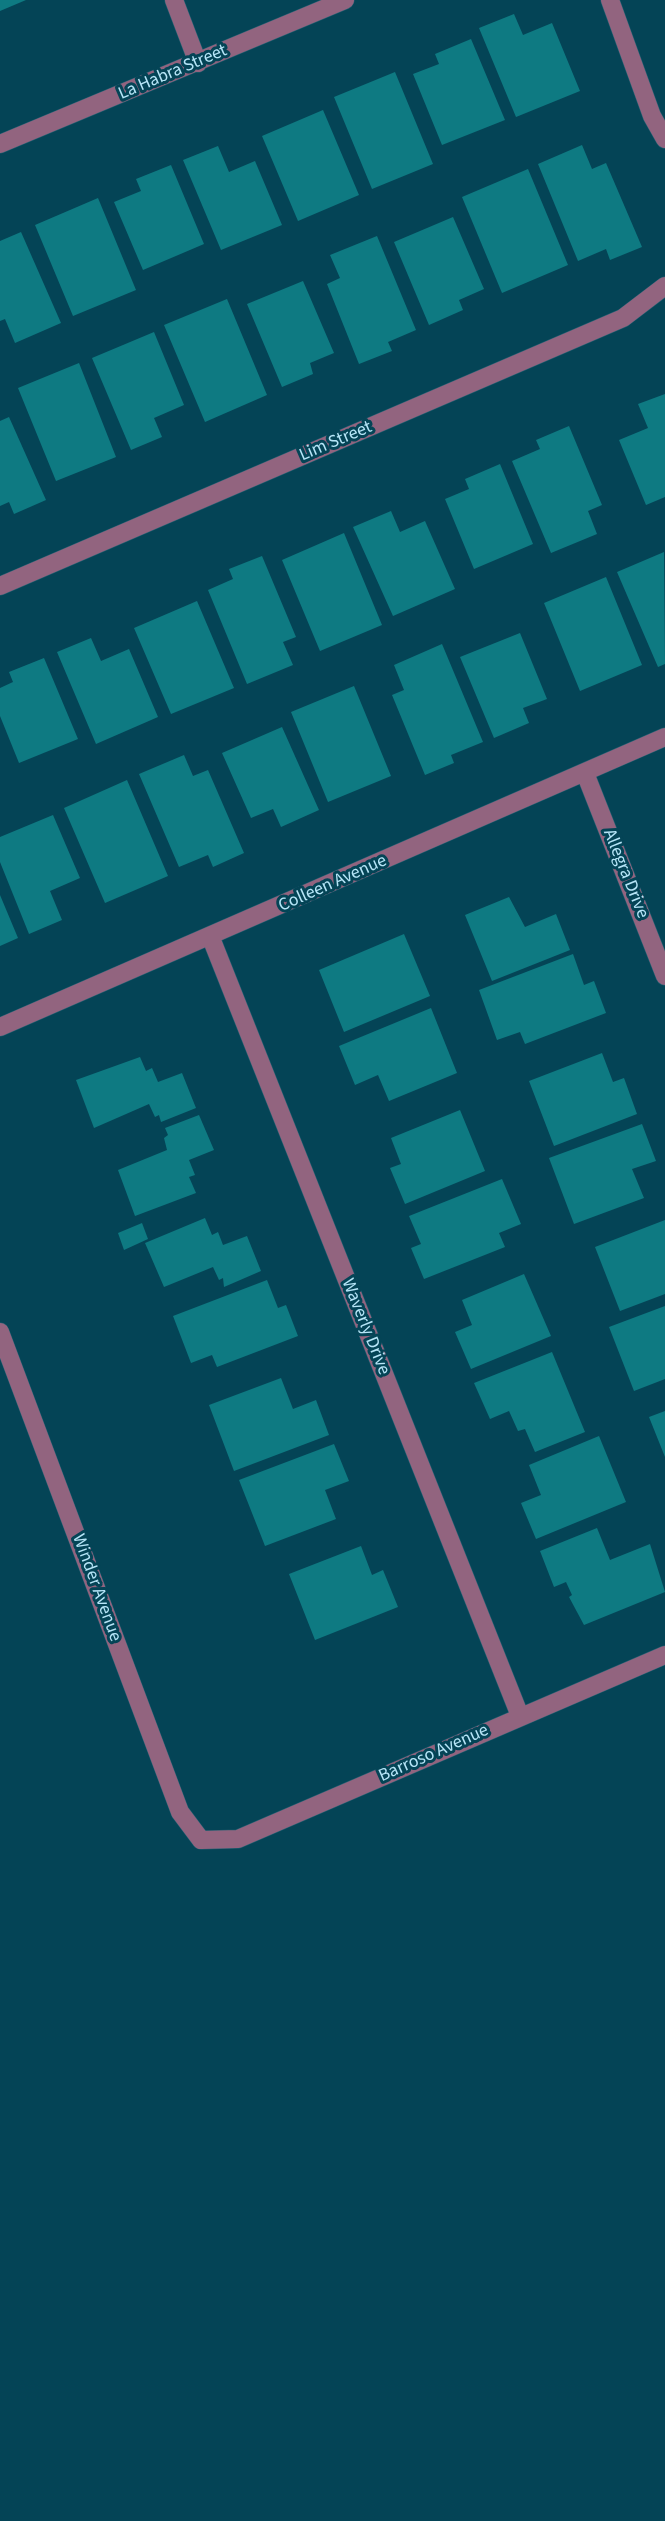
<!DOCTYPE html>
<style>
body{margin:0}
canvas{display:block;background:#044456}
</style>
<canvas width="665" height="2521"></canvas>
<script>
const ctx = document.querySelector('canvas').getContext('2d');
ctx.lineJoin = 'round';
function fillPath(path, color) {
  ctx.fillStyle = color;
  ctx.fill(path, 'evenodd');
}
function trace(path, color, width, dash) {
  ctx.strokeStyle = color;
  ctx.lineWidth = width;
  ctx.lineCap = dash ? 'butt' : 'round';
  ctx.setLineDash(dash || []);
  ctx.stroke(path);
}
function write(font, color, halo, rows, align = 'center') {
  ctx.font = font + ' "Source Sans 3",sans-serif';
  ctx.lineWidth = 6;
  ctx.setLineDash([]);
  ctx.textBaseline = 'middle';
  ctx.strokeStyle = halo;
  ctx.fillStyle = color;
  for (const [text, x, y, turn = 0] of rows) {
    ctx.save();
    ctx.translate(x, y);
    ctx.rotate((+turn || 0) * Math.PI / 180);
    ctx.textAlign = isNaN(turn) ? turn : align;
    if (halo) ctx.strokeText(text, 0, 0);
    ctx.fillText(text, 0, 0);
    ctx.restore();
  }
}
const building = new Path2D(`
 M0,0h26l-26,11z
 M514,14l9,21 29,-12 28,68 -64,26 -37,-89z
 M471,39l34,81 -63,25 -29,-71 26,-10 -4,-10z
 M395,72l38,92 -61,25 -38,-92z
 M323,110l36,85 -61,26 -36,-85z
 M582,145l10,24 14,-6 36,84 -32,13 -4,-11 -28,12 -40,-97z
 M218,146l11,26 26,-11 27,64 -61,25 -38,-90z
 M171,165l33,79 -61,26 -29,-68 27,-11 -5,-12z
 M528,169l40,96 -66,28 -40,-96z
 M98,198l38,92 -63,26 -38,-91z
 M453,217l31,72 -25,11 4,10 -34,15 -35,-83z
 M21,232l40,91 -46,20 -10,-24 -5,2v-80z
 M377,236l39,94 -28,12 4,9 -33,13 -32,-80 13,-6 -10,-23z
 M303,281l31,72 -24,10 3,11 -31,13 -35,-83z
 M227,299l40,96 -62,27 -41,-97z
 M154,332l30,73 -30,13 8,19 -31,13 -39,-92z
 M79,363l37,94 -60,24 -38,-93z
 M665,394v103l-19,8 -27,-65 29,-12 -10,-24z
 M9,417l37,83 -32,14 -5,-12 -9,4v-85z
 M569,426l33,79 -14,6 9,23 -46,19 -39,-92 28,-12 -4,-9z
 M500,464l33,80 -59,25 -29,-70 24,-10 -4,-10z
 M391,511l9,21 25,-11 30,68 -62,27 -40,-89z
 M344,533l38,92 -62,26 -38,-91z
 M664,552l1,112 -7,3 -41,-95z
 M262,556l34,81 -13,5 10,23 -46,19 -39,-94 25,-11 -4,-10z
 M606,577l36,88 -62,26 -36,-88z
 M197,601l37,87 -63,26 -37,-86z
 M520,633l27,66 -24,9 6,15 -35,15 -34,-81z
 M91,638l10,23 28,-12 29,68 -62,27 -39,-92z
 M442,644l41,98 -32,13 3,8 -29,12 -33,-80 12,-5 -10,-25z
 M44,658l34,81 -59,24 -19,-47v-28l13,-6 -4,-10z
 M354,686l37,90 -63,26 -37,-90z
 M282,727l37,83 -38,17 -8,-18 -22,9 -29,-65z
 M184,755l9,21 15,-6 36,83 -31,14 -5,-12 -29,12 -40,-93z
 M127,780l41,96 -63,27 -41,-95z
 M53,815l27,63 -30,13 12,29 -33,14 -29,-72v-25z
 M0,895l18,43 -18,8z
 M509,897l16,30 31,-13 14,36 -78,31 -27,-66z
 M404,934l26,62 -86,36 -25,-62z
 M573,954l11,31 10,-4 12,32 -81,31 -5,-12 -23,8 -18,-50z
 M431,1008l26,65 -68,28 -11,-26 -23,10 -16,-39z
 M602,1053l11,29 11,-4 13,36 -83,32 -25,-65z
 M140,1057l6,14 6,-3 6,14 24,-9 14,35 -35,14 -2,-7 -4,2 -6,-13 -55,24 -18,-48z
 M460,1110l25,61 -80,33 -15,-36 11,-4 -10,-26z
 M199,1115l15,35 -25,10 6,15 -6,2 7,16 -61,23 -17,-46 49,-20 -3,-12 4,-3 -3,-7z
 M642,1124l14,37 -24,8 12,29 -70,26 -25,-66z
 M502,1179l19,45 -22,9 6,14 -81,32 -13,-31 10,-4 -12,-28z
 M205,1218l7,17 6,-3 5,13 24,-9 14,35 -37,16 -1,-9 -4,2 -6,-13 -49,20 -19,-44z
 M665,1220v74l-45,17 -25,-64z
 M142,1223l6,16 -24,11 -6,-17z
 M524,1274l27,62 -80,33 -16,-37 17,-7 -10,-25z
 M267,1280l11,28 8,-3 12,31 -81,31 -5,-12 -21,8 -18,-47z
 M665,1306v73l-31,12 -25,-64z
 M552,1352l33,80 -50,20 -10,-23 -7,2 -9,-20 -19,8 -16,-36z
 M281,1378l12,31 23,-9 13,35 -95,36 -25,-66z
 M665,1411v46l-16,-40z
 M599,1436l27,66 -90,37 -15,-36 20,-8 -12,-30z
 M334,1444l15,37 -24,9 11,29 -71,27 -26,-66z
 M597,1528l13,32 40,-16 15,48 -81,33 -15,-28 3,-2 -6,-13 -12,5 -14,-36z
 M361,1546l11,29 11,-5 15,37 -83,33 -26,-66z`);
const minor = new Path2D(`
 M174,0l24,63
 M610,0l42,116 13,23
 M0,144l345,-144
 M0,586l623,-268 42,-32
 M585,773l80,203
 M211,938l309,778
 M0,1027l665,-290
 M0,1332l180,480 21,28 37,-1 427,-184`);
const streetNames = [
 ["La Habra Street",173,73,-23],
 ["Lim Street",336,442,-23],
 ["Allegra Drive",625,874,68],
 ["Colleen Avenue",333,884,-24],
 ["Waverly Drive",365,1327,68],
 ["Winder Avenue",96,1588,70],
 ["Barroso Avenue",434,1754,-24]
];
fillPath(building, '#0e7a82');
trace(minor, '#246173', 19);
trace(minor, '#92647f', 18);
write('18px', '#b6e5f7', '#044456', streetNames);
</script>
